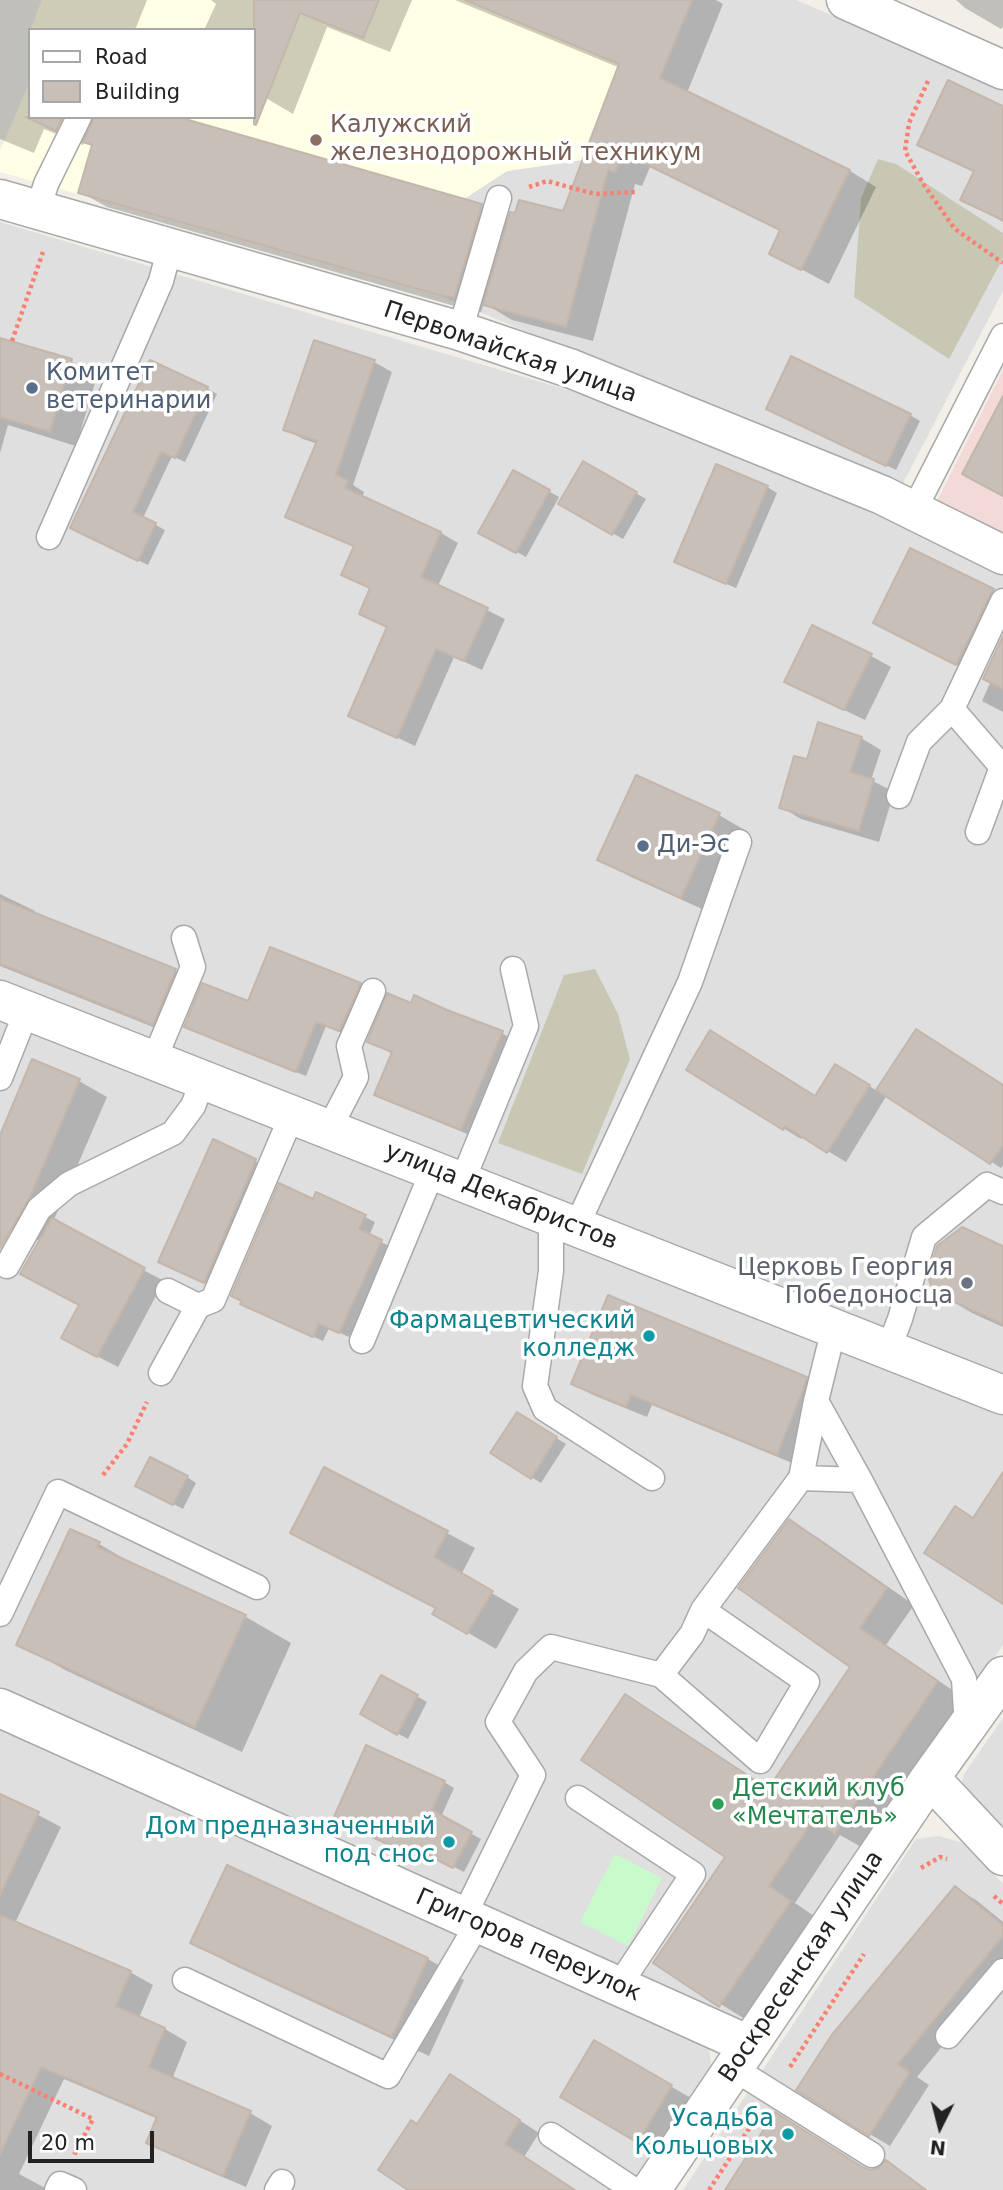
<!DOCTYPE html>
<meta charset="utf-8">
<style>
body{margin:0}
#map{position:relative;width:1003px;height:2190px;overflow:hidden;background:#f2efe9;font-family:"DejaVu Sans",sans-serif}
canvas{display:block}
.legend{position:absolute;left:28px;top:28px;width:228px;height:91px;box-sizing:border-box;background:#fff;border:2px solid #a7a7a7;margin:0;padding:9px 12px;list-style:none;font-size:21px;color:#222}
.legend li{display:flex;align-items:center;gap:14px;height:35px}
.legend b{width:35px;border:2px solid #a7a7a7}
.north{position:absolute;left:905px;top:2092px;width:70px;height:70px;-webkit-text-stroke:5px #fff;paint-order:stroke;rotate:186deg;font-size:19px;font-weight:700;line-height:28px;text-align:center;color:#222}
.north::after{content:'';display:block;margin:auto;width:24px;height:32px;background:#222;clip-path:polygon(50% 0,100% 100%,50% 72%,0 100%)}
.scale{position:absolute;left:28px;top:2131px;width:126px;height:32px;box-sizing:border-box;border:4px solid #222;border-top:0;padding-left:9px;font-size:21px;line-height:24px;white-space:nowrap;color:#222;-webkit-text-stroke:5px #fff;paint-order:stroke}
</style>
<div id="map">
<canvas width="1003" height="2190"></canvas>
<ul class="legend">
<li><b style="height:9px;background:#fff"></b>Road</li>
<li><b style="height:19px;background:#c7bfb8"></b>Building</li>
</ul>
<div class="north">N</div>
<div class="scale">20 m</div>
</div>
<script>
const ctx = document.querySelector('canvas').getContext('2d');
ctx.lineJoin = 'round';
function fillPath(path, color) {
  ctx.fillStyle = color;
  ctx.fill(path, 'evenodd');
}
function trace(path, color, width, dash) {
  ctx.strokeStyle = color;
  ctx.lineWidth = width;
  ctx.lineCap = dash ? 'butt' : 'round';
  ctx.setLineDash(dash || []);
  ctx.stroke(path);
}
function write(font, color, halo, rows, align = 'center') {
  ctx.font = font + ' "DejaVu Sans",sans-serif';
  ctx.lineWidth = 7;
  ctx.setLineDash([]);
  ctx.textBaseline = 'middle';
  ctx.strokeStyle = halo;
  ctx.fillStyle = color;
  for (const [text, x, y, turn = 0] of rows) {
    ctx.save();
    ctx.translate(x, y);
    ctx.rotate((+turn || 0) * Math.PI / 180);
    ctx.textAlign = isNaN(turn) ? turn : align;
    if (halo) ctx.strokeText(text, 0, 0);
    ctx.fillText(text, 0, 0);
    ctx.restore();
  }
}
const residential = new Path2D(`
 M692,0h104l207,88v203l-102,196 -465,-193 28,-95 43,-28 75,-11 33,12 44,-91z
 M0,222l612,181 266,102 125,64v808l-1003,-393z
 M0,1016l1003,393v236l-253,373 -31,1 -719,-324z
 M1003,1718v121l-44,-46 5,-19z
 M0,1727l708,313 4,33 -81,117h-631z
 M939,1836l27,8 37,40v306h-320l233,-351z`);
const commercial = new Path2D(`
 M1003,370v168l-67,-35z`);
const education = new Path2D(`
 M42,0h650l-33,81 -27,48 -17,44 -33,-13 -75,11 -43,28 -28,95 -436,-122v-21l30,-70v36h224v-87h-224z`);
const construction = new Path2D(`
 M878,159l18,5 107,69v25l-54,101 -95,-62 7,-99z
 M595,969l23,45 12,45 -48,115 -84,-31 66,-168z`);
const park = new Path2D(`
 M615,1854l47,24 -34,68 -48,-24z`);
const shadow = new Path2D(`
 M0,0h147l-12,30h-105v87h142l309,89 28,16 55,-9 56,-145 -165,-68h261l7,4 -36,89 163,78 26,16 -47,97 -58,-31 11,-22 -132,-64 -8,19 -7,-2 -42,157 -81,-21 -28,-17 -3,9 -16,-3 -358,-102 -27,-15 14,-46 -9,-5 -2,4 -39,-16 -10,24 -34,-14z
 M211,0h201l-22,52 -63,-25 -34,87 -39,-23v-61h-50l12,-26z
 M956,0h47v27l-2,2 -36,-21z
 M1003,108v114l-40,-22 12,-27 -56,-29z
 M0,339l71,22 26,15 -21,70 -68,-21 -8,28z
 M315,342l59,20 18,10 -39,113 11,7 -2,6 79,35 17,10 -20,43 67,33 -23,51 -28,-13 -39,89 -65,-31 39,-87 -17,-39 -29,-14 13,-28 -52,-21 -17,-10 31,-72 -15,-5 -18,-10z
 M207,388l10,6 -32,68 -13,-6 -29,62 22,12 -17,35 -66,-32z
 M778,414l132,1 10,6 -24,49z
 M583,463l63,36 -23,40 -63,-36z
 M514,472l45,25 -33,60 -45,-25z
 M767,487l10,6 -41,95 -50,-21z
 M911,550l92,47 -26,78 -82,-41z
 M1003,638v74l-21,-11 9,-20z
 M871,656l20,11 -26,53 -58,-28z
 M861,738l20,12 -10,30 23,12 -15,50 -78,-23 -20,-12 27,-46z
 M637,777l82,38 29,17 -37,81 -82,-37 -29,-17z
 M0,894l35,17 -1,4 141,56 20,11 -22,53 -173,-69z
 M360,985l10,5 -21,46 -23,-10 -20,50 -110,-44 -10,-5 63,-23z
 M917,1031l86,55v79l-2,3 -114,-73 -41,67 -43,-26 -2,3 -18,-11 -95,-59 128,29 38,-22 23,15z
 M502,1033l15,9 -40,96 -85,-35 -16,-9 17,-40 -24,-12z
 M79,1081l28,16 -54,125 111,59 -46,86 -35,-18 -2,-44 -41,-64 -40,-17v-84z
 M214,1142l51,24 -51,121 -44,-20z
 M317,1194l58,28 -6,14 22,11 -42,90 -20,-9 -6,13 -71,-32 -8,-8z
 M1003,1248v79l-31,-14 -37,-22z
 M806,1379l20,11 -29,75 -145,-60 -5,12 -54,-22 -20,-11z
 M517,1414l49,30 -25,39 -48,-30z
 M187,1477l9,6 -13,26 -36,-19z
 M789,1521l28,16 97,68 -28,40 78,53 -101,150 -23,-13 -45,68 22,15 -69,103 -93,-58 72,-107 -101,-160 27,16 116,77 84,-123z
 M447,1533l28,15 -14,27 58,34 -23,40 -62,-36 3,-5 -117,-60z
 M99,1544l46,27 101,46 45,26 -49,109 -177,-82 -46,-26z
 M382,1677l45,25 -19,37 -46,-25z
 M444,1782l10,6 -13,29 40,22 -17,33 -39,-20 -4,7 -76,-35z
 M0,1795l61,32 -46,96 115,49 23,13 -14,33 26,11 22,13 -15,37 78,34 22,13 -26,61 -75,-32 -23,-13 10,-23 -94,-40 -45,95 30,16h-49z
 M228,1867l200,92 36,21 -35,76 -200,-93 -36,-21z
 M955,1888l21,12 27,22v50l-86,105 12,8 -39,61 -20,-12z
 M594,2042l97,56 -32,55 -97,-57z
 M470,2088l69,45 -15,24 50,33h-163l7,-64z`);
const building = new Path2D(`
 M254,0h125l-16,38 -63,-25 -44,112 -2,-1z
 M465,0h227l-32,78 190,92 -49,100 -32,-16 11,-24 -157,-77 -8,19 -7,-2 -42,157 -83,-22 27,-93 5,1 4,-13 44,11 56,-147z
 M948,80l55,26v114l-43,-20 14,-29 -57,-26z
 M26,117h36l-6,14z
 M94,117h84l304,87 -28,94 -18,-4 -358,-101 14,-48 -9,-3z
 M0,338l72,21 -22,73 -50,-15z
 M314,340l61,20 -39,115 12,5 -3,8 96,44 -20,45 67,31 -24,53 -28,-12 -39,89 -49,-22 39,-89 -28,-13 11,-26 -29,-13 13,-29 -69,-29 32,-76 -34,-11z
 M791,356l120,58 -25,52 -120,-57z
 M150,360l58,27 -33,71 -14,-6 -28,60 23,11 -18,38 -68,-33z
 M1003,396v100l-41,-22z
 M583,461l54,31 -25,43 -54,-31z
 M716,464l52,22 -42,98 -52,-22z
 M513,470l37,20 -34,63 -38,-20z
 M910,548l84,41 -4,6 -34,70 -83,-42z
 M812,625l60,29 -28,56 -60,-28z
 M1003,636v53l-20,-10z
 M818,722l44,15 -12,35 24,7 -15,52 -80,-23 15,-52 13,3z
 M636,775l84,38 -39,85 -84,-38z
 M0,899l176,70 -23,56 -153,-61z
 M270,947l91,36 -22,48 -23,-9 -20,50 -112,-45 18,-44 46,18z
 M387,993l24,10 3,-8 33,15 56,21 -42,99 -87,-35 18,-43 -25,-10z
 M916,1029l87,56v60l-13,19 -114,-74z
 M710,1030l105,66 20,-32 35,21 -43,68 -42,-27 -2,4 -97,-60z
 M32,1059l48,20 -50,118 -30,51v-113z
 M213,1139l43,20 -52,124 -46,-21z
 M279,1183l34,16 3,-7 50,23 -7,14 23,11 -43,93 -20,-9 -6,13 -73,-33 2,-3 -11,-5z
 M52,1218l93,50 -48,89 -36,-19 18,-33 -59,-31z
 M962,1227l41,19v78l-70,-32 -5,-16 9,-30z
 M608,1295l199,82 -4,13 -26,65 -146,-60 -5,12 -55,-23z
 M517,1412l40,25 -26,42 -41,-26z
 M150,1457l38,19 -15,29 -38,-19z
 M324,1467l124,64 -14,26 59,34 -26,43 -35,-20 4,-6 -146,-75z
 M1003,1472v132l-79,-51 31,-47 18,12z
 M789,1519l98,69 -27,40 78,53 -103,153 -22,-14 -44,66 22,15 -72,106 -66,-44 72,-106 -144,-97 44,-66 143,95 82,-122 -112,-79z
 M70,1529l30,13 -3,5 149,68 -51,112 -179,-82z
 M381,1675l37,20 -21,40 -37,-21z
 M366,1745l79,36 -13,29 40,22 -19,36 -39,-20 -3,7 -78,-36z
 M0,1794l39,18 -39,83z
 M227,1865l201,93 -36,79 -202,-94z
 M955,1886l48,39v11l-105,128 12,8 -41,64 -73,-46 35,-54z
 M0,1915l131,56 -15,35 49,22 -16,39 102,44 -28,65 -77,-33 11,-26 -116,-50 -41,87z
 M594,2040l78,45 -34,58 -78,-46z
 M450,2074l70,46 -15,24 70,46h-167l-30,-20 33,-50 6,4z
 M775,2112l89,56 7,2 7,-2 8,-8 40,30h-201z`);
const path = new Path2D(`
 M928,81l-19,42 -4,28 19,34 31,44 48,34
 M529,187l18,-6 48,13 42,-2
 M12,341l31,-89
 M103,1475l24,-31 20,-42
 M921,1868l19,-11 7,2
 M994,1896l9,8
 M790,2067l74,-113
 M0,2074l93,45 -19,36
 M709,2190l45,-69`);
const lane = new Path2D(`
 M38,210l8,-26 33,-67
 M460,331l39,-133
 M914,510l89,-174
 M49,537l112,-256 9,-34
 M899,796l20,-54 33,-33
 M978,832l24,-65 -50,-58 51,-108
 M154,1060l39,-93 -9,-29
 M0,1078l27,-68
 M329,1129l27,-52 -7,-31 24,-55
 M462,1182l64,-156 -13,-57
 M551,1217v54l-16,115 10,23 107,69
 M576,1227l114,-245 49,-140
 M7,1266l32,-57 30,-25 104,-51 20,-27 10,-26
 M168,1291l30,15 15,-6 79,-185
 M834,1328l-18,73 44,79
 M362,1341l71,-171
 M888,1350l12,-31 24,-82 63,-52 16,7
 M161,1373l37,-67
 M801,1478l15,-77
 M703,1610l104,72 -47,79 -99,-86 31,-41 11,-24 98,-132 59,2 104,199 3,49
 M0,1614l58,-122 199,95
 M578,1798l115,76 -75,113
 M464,1916l69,-141 -35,-53 28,-51 25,-24 110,28
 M185,1980l203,96 90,-153
 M948,2036l55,-65
 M733,2068l139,87
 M551,2135l83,55
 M57,2190l3,-6 14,6
 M277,2190l5,-8`);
const street = new Path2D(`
 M846,0l157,70
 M0,199l460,132 112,38 310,126 121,60
 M0,1000l1003,395
 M0,1708l749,337
 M930,1778l73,78
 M651,2190l279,-412 73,-102`);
const markers = [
 [316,140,7,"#8d6e63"],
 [32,388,7,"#5c6f8a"],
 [643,846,7,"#5c6f8a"],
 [967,1283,7,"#6b7280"],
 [649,1336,7,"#0f9aa8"],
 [718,1804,7,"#2e9e5b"],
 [449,1842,7,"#0f9aa8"],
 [788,2134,7,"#0f9aa8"]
];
const educationNames = [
 ["Калужский",330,126],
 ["железнодорожный техникум",330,154]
];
const streetNames = [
 ["Первомайская улица",510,353,19],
 ["улица Декабристов",501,1197,22],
 ["Григоров переулок",528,1946,24],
 ["Воскресенская улица",802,1967,-56]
];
const serviceNames = [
 ["Комитет",46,374],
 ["ветеринарии",46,402],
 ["Ди-Эс",657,846]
];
const worshipNames = [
 ["Церковь Георгия",953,1269],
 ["Победоносца",953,1297]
];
const cultureNames = [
 ["Фармацевтический",635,1322],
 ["колледж",635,1350],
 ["Дом предназначенный",435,1828],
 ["под снос",435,1856],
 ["Усадьба",774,2120],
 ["Кольцовых",774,2148]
];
const leisureNames = [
 ["Детский клуб",732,1790],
 ["«Мечтатель»",732,1818]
];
fillPath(residential, '#e0dfdf');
fillPath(commercial, '#f2dad9');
fillPath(education, '#ffffe5');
fillPath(construction, '#c7c7b4');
fillPath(park, '#c8facc');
fillPath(shadow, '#0003');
fillPath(building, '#c7bfb8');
trace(building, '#c4b6ab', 2);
trace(lane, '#a9a9a9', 27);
trace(street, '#a9a9a9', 41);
trace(path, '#fa8072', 4.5, [3.5, 3.5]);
trace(lane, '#fff', 24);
trace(street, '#fff', 38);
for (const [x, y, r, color] of markers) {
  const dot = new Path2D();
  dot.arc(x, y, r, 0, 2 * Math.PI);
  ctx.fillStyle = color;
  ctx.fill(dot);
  trace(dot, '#fff', 2.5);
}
write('24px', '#785e54', '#fff', educationNames, 'left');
write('24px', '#222', '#fff', streetNames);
write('24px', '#4e5e75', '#fff', serviceNames, 'left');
write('24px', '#5b616d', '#fff', worshipNames, 'right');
write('24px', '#0d838f', '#fff', cultureNames, 'right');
write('24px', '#27864d', '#fff', leisureNames, 'left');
</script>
